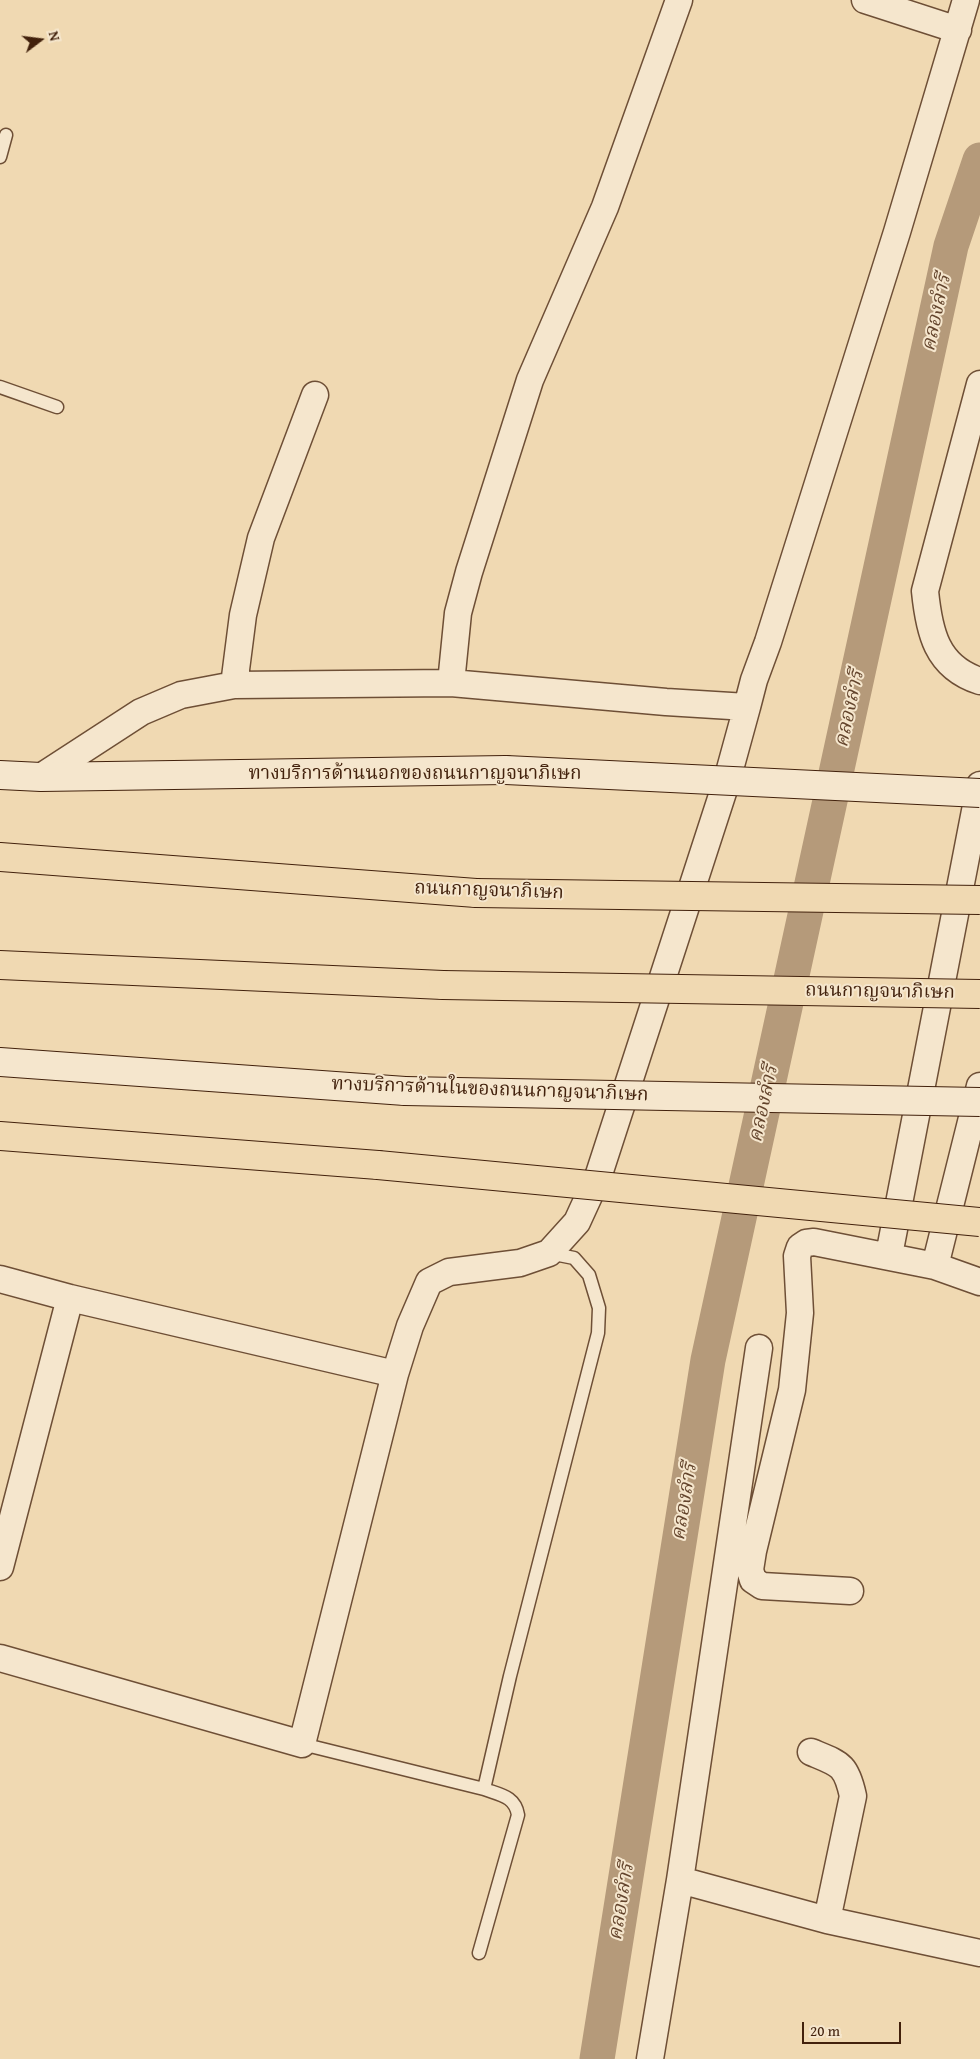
<!DOCTYPE html>
<meta charset="utf-8">
<style>
body{margin:0}
#map{position:relative;width:980px;height:2059px;overflow:hidden;background:#f0d9b2;font-family:"Gentium Book Plus",serif}
canvas{display:block}
.north{position:absolute;left:15px;top:15px;width:50px;height:50px;-webkit-text-stroke:4px #f5e6cd;paint-order:stroke;rotate:75deg;font-size:14px;font-weight:700;line-height:20px;text-align:center;color:#42210c}
.north::after{content:'';display:block;margin:auto;width:18px;height:22px;background:#42210c;clip-path:polygon(50% 0,100% 100%,50% 72%,0 100%)}
.scale{position:absolute;left:802px;top:2022px;width:99px;height:22px;box-sizing:border-box;border:2px solid #42210c;border-top:0;padding-left:6px;font-size:15px;line-height:18px;white-space:nowrap;color:#42210c;-webkit-text-stroke:4px #f5e6cd;paint-order:stroke}
</style>
<div id="map">
<canvas width="980" height="2059"></canvas>
<div class="north">N</div>
<div class="scale">20 m</div>
</div>
<script>
const ctx = document.querySelector('canvas').getContext('2d');
ctx.lineJoin = 'round';
function trace(path, color, width, dash) {
  ctx.strokeStyle = color;
  ctx.lineWidth = width;
  ctx.lineCap = dash ? 'butt' : 'round';
  ctx.setLineDash(dash || []);
  ctx.stroke(path);
}
function write(font, color, halo, rows, align = 'center') {
  ctx.font = font + ' "Gentium Book Plus","Noto Serif Thai",serif';
  ctx.lineWidth = 4;
  ctx.setLineDash([]);
  ctx.textBaseline = 'middle';
  ctx.strokeStyle = halo;
  ctx.fillStyle = color;
  for (const [text, x, y, turn = 0] of rows) {
    ctx.save();
    ctx.translate(x, y);
    ctx.rotate((+turn || 0) * Math.PI / 180);
    ctx.textAlign = isNaN(turn) ? turn : align;
    if (halo) ctx.strokeText(text, 0, 0);
    ctx.fillText(text, 0, 0);
    ctx.restore();
  }
}
const canal = new Path2D(`
 M597,2059l111,-699 243,-1114 29,-86`);
const lane = new Path2D(`
 M0,157l6,-22
 M0,387l57,20
 M302,1744l182,45c16,6 31,7 34,26l-39,138
 M484,1789l26,-113 88,-343 1,-25 -10,-33 -15,-17 -25,-5`);
const street = new Path2D(`
 M865,0l93,30
 M980,384l-55,207c4,40 11,76 55,90
 M451,683l7,-70 11,-41 61,-192 75,-173 74,-207
 M234,685l9,-70 18,-77 54,-143
 M747,707l7,-27 14,-38 129,-410 69,-232
 M889,1255l91,-470
 M935,1266l45,-180
 M0,1279l70,19 325,76
 M759,1348l-79,532 147,40 153,33
 M0,1567l70,-269
 M850,1591l-88,-5 -9,-6 -3,-10 3,-19 39,-161 8,-77 -3,-57 3,-9 6,-4 8,-1 121,24 45,16
 M0,1658l302,86 93,-370 15,-48 19,-44 20,-10 71,-9 29,-10 28,-31 22,-48 128,-394 20,-73 -81,-5 -215,-19 -217,2 -53,10 -40,17 -100,65
 M811,1752c29,12 35,12 42,44l-26,124
 M650,2059l30,-179`);
const secondary = new Path2D(`
 M0,775l41,2 465,-7
 M0,1062l405,29`);
const primary = new Path2D(`
 M0,1136l378,29`);
const highway = new Path2D(`
 M0,857l476,36
 M0,965l443,20`);
const secondaryBridge = new Path2D(`
 M506,770l474,23
 M405,1091l575,11`);
const primaryBridge = new Path2D(`
 M378,1165l602,57`);
const highwayBridge = new Path2D(`
 M476,893l504,7
 M443,985l537,9`);
const streetNames = [
 ["ทางบริการด้านนอกของถนนกาญจนาภิเษก",415,774],
 ["ถนนกาญจนาภิเษก",489,891,2],
 ["ถนนกาญจนาภิเษก",880,992,1],
 ["ทางบริการด้านในของถนนกาญจนาภิเษก",490,1090,2]
];
const waterNames = [
 ["คลองลำรี",937,313,-78],
 ["คลองลำรี",850,709,-78],
 ["คลองลำรี",764,1104,-78],
 ["คลองลำรี",685,1502,-81],
 ["คลองลำรี",622,1902,-81]
];
trace(canal, '#b59a7a', 35);
trace(lane, '#6e4f36', 15);
trace(street, '#6e4f36', 29);
trace(secondary, '#42210c', 30);
trace(primary, '#42210c', 30);
trace(highway, '#42210c', 30);
trace(lane, '#f5e6cd', 12);
trace(street, '#f5e6cd', 26);
trace(secondary, '#f5e6cd', 28);
trace(primary, '#f0d9b2', 28);
trace(highway, '#f0d9b2', 28);
trace(secondaryBridge, '#42210c', 30, []);
trace(primaryBridge, '#42210c', 30, []);
trace(highwayBridge, '#42210c', 30, []);
trace(secondaryBridge, '#f5e6cd', 28);
trace(primaryBridge, '#f0d9b2', 28);
trace(highwayBridge, '#f0d9b2', 28);
write('19px', '#42210c', '#f5e6cd', streetNames);
write('italic 20px', '#64452d', '#f5e6cd', waterNames);
</script>
